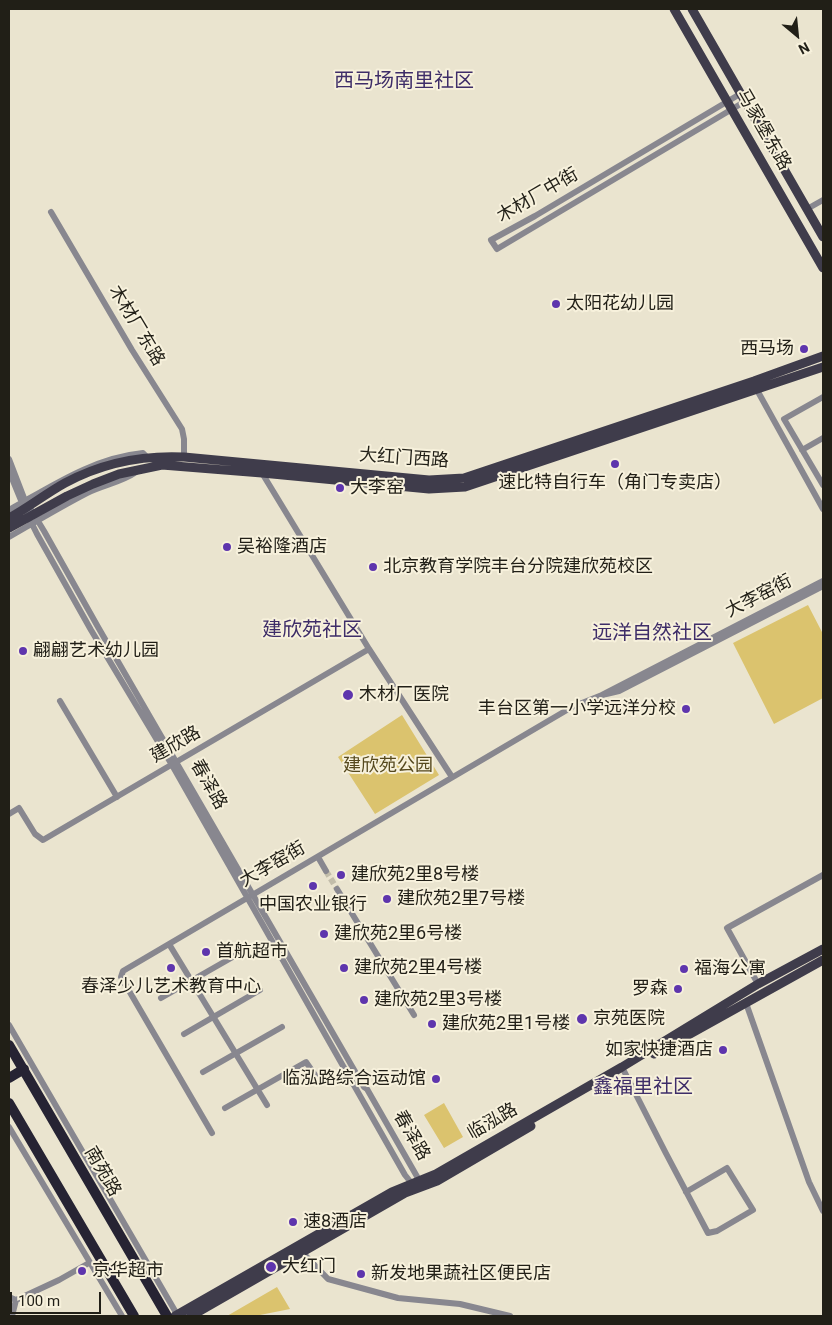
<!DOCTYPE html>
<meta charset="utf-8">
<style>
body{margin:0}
#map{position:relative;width:832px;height:1325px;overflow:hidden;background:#eae4cf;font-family:Roboto,sans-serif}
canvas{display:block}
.frame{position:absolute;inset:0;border:10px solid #211f17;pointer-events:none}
.north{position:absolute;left:772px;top:10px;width:50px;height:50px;-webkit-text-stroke:4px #f7f1dc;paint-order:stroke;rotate:152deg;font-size:14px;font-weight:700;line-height:20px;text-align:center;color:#211f17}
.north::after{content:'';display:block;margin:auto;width:18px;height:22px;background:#211f17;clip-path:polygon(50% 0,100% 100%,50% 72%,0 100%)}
.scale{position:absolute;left:10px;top:1292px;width:91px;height:22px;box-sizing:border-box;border:2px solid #211f17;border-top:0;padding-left:6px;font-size:15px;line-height:18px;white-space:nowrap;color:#211f17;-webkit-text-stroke:4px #f7f1dc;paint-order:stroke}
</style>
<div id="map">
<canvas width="832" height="1325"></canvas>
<div class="frame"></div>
<div class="north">N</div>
<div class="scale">100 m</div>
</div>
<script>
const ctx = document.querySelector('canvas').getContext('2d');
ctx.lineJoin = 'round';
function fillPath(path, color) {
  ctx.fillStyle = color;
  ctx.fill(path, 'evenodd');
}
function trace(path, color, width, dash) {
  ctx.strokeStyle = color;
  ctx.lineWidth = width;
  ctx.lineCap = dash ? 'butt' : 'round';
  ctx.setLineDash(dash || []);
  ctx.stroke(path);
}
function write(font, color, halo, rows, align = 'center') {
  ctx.font = font + ' Roboto,"Noto Sans SC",sans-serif';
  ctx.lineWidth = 4;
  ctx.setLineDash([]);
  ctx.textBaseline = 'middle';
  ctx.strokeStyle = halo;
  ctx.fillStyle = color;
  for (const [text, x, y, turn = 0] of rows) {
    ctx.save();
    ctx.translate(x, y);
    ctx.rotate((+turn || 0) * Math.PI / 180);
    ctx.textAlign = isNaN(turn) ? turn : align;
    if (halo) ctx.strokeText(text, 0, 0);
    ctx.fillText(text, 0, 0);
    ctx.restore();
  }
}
const green = new Path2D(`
 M808,605l15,29v64l-49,26 -41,-81z
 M402,715l37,60 -64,39 -37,-57z
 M444,1103l19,34 -19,11 -20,-33z
 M277,1287l13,22 -35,7h-28z`);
const minorTunnel = new Path2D(`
 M326,871l11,18`);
const minor = new Path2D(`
 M740,94l-205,122 -44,24 6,9 247,-147
 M807,209l16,-9
 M51,212l81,138 50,79 2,10v18
 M757,390l66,119
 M823,397l-39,22 39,66
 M802,450l21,-12
 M9,459l15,39 20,33 54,96 266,460 3,2 52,91 -1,4
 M9,471l16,39 12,24 54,96 81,135 233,410 8,10
 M262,473l107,176 83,128
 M9,510c43,-24 84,-52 134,-57l4,4
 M9,537c26,-15 51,-30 78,-44 16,-8 35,-11 49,-21
 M823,581l-221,114 17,-4 204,-105
 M60,701l57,96
 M9,814l10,-6 16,26 8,6 326,-191
 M318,857l8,14
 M337,889l77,126
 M169,944l98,161
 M758,984l-31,-56 96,-53
 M161,998l77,-44
 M746,1003l63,179 14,29
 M9,1025l169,291
 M184,1034l76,-44
 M624,1071c27,54 55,108 84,162l9,-2 36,-21 -26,-42 -41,24
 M203,1072l79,-45
 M225,1108l81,-46 9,13
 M9,1127l113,189
 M212,1133l-91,-156 2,-6 449,-264 30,-12
 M302,1252l26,27 70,19 62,6 50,12
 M9,1297l7,3
 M12,1316l4,-16 43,-20 30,-17`);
const major = new Path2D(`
 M674,9l149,259
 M692,9l131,228
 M9,518c19,-10 36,-24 56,-35 37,-20 77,-28 119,-26l245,23 35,-2 290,-97 69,-25
 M9,528l58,-32 26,-12 26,-10 43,-9 100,8 167,16 36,-2 358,-120
 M654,1054l169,-94
 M175,1316l217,-124 44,-18 186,-107 136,-83 65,-35
 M191,1316l214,-123 32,-12 94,-55`);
const highway = new Path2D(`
 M9,1045l158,271
 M9,1078l15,-9
 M9,1103l125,213`);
const markers = [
 [556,304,5,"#5e35ad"],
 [804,349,5,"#5e35ad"],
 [615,464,5,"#5e35ad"],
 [340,488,5,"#5e35ad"],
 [227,547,5,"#5e35ad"],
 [373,567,5,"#5e35ad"],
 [23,651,5,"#5e35ad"],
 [348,695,6,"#5e35ad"],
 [686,709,5,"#5e35ad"],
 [341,875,5,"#5e35ad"],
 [313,886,5,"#5e35ad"],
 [387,899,5,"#5e35ad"],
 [324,934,5,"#5e35ad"],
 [206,952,5,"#5e35ad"],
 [171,968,5,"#5e35ad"],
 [344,968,5,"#5e35ad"],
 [684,969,5,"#5e35ad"],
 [678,989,5,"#5e35ad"],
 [364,1000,5,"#5e35ad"],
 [582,1019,6,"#5e35ad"],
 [432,1024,5,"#5e35ad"],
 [723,1050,5,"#5e35ad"],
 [436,1079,5,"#5e35ad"],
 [293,1222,5,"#5e35ad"],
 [271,1267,6,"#5e35ad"],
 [82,1271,5,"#5e35ad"],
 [361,1274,5,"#5e35ad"]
];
const streetNames = [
 ["马家堡东路",763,130,60],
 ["木材厂中街",538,196,-30],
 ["木材厂东路",136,326,59],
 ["大红门西路",404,459,4],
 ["大李窑街",759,597,-27],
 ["建欣路",176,745,-30],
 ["春泽路",208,785,60],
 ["大李窑街",273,865,-30],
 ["临泓路",493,1122,-30],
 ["春泽路",411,1136,60],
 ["南苑路",102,1172,60]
];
const poiNames = [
 ["太阳花幼儿园",566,304],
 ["西马场",794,349,"right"],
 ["速比特自行车（角门专卖店）",615,483,"center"],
 ["大李窑",350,488],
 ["吴裕隆酒店",237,547],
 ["北京教育学院丰台分院建欣苑校区",383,567],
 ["翩翩艺术幼儿园",33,651],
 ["木材厂医院",359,695],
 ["丰台区第一小学远洋分校",676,709,"right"],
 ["建欣苑2里8号楼",351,875],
 ["建欣苑2里7号楼",397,899],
 ["中国农业银行",313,905,"center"],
 ["建欣苑2里6号楼",334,934],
 ["首航超市",216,952],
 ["建欣苑2里4号楼",354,968],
 ["福海公寓",694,969],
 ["春泽少儿艺术教育中心",171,987,"center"],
 ["罗森",668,989,"right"],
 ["建欣苑2里3号楼",374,1000],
 ["京苑医院",593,1019],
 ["建欣苑2里1号楼",442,1024],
 ["如家快捷酒店",713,1050,"right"],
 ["临泓路综合运动馆",426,1079,"right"],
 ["速8酒店",303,1222],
 ["大红门",282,1267],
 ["京华超市",92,1271],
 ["新发地果蔬社区便民店",371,1274]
];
const parkNames = [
 ["建欣苑公园",388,766]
];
const quarterNames = [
 ["西马场南里社区",404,82],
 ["建欣苑社区",312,631],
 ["远洋自然社区",652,634],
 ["鑫福里社区",643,1088]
];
fillPath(green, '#dbc36e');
trace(minorTunnel, '#c2bdaa', 6, [6, 3]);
trace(minor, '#88878f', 6);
trace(major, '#3f3c4b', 9);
trace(highway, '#262333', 10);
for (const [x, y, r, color] of markers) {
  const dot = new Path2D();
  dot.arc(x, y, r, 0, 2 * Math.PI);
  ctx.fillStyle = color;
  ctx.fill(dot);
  trace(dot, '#f7f1dc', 2);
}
write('18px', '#211f17', '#f7f1dc', streetNames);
write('18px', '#211f17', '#f7f1dc', poiNames, 'left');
write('18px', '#56491e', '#f7f1dc', parkNames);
write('20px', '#3e2d68', '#f7f1dc', quarterNames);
</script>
